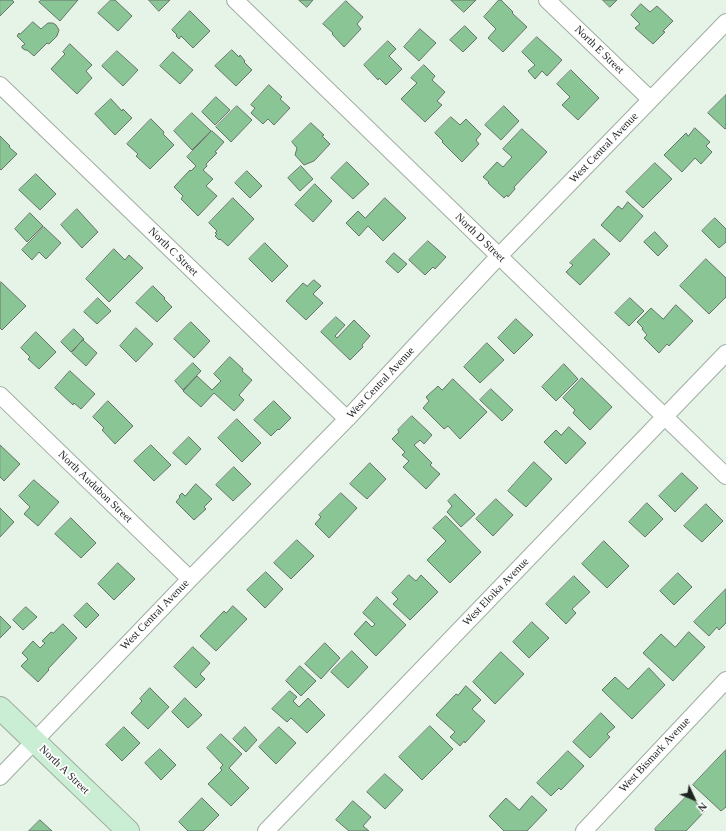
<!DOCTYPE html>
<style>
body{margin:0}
#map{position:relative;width:726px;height:831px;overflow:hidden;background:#e6f4e8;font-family:"Times New Roman",serif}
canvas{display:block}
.north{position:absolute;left:674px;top:779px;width:40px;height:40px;-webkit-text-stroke:3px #fff;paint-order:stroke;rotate:134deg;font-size:11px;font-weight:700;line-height:16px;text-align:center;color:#1f2420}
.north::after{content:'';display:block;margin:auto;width:14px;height:18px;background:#1f2420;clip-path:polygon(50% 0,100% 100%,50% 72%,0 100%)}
</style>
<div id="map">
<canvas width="726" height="831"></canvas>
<div class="north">N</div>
</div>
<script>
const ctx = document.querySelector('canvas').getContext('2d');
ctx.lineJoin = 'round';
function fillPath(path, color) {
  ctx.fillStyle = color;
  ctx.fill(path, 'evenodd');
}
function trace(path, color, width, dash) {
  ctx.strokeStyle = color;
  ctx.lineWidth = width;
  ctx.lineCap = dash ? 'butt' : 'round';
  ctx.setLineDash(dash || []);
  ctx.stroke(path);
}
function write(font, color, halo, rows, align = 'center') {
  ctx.font = font + ' "Times New Roman",serif';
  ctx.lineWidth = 3.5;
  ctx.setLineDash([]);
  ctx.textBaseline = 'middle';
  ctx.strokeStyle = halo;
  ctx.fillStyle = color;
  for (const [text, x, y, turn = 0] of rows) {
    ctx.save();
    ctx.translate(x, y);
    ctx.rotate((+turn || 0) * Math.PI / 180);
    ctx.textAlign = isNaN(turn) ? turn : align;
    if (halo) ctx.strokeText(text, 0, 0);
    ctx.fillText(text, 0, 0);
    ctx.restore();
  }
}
const building = new Path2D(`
 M0,0h12l2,2 -14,14z
 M42,0h36l-18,21 -21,-19z
 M111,0h4l17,16 -14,15 -20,-18z
 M149,0h21l-11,11z
 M299,0h14l-6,7z
 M451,0h25l-12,12z
 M499,0h2l12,12 -1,1 15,14 -24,25 -15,-14 8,-9 -12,-12z
 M603,0h14l-7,7z
 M346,1l17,16 -6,7 4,5 -17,18 -12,-13 1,-1 -10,-9z
 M641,4l9,8 7,-6 16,15 -10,10 2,1 -12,12 -18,-16 5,-4 -9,-9z
 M190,11l20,20 -17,17 -12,-12 -2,3 -3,-3 1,-1 -5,-5z
 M33,22l8,7 7,-6h5l3,2 3,5 -2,6 -8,8 -2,-1 -13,13 -7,-6h-2l-3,-2v-2l3,-2 -8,-8 2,-3 1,1z
 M465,26l12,12 -14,14 -13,-12z
 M420,29l16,14 -17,18 -15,-14z
 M537,37l25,23 -15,16 -5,-5 -7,8 -7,-8 7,-6 -13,-13z
 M388,41l8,8 -7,7 13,13 -16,16 -7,-7 -1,2 -14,-15z
 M70,44l22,21 -6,6 6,7 -15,16 -26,-25 14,-15 -2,-2z
 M232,50l7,7 1,-2 5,6 -1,1 8,8 -16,16 -21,-20z
 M117,51l21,19 -15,16 -21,-20z
 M173,52l20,18 -13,14 -20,-18z
 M424,65l11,11 -3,4 13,12 -8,9 5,4 -17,17 -24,-23 16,-16 -6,-5z
 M571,70l28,28 -21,22 -16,-15 8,-8 -13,-13z
 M269,85l13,12 -2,2 10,9 -16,17 -6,-6 -5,5 -12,-11 4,-5 -4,-3z
 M726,95v33l-1,1 -17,-16z
 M216,97l14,13 -15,15 -13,-13z
 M111,99l11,12 1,-2 9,9 -17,17 -20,-21z
 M237,106l15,14 -21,22 -15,-15z
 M504,106l15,15 -18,19 -16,-15z
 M192,113l19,18 -19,19 -18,-19z
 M451,117l9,8 6,-6 15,15 -5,6 3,4 -17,18 -20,-20 1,-1 -8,-8z
 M151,119l13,13 -1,2 11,11 -24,24 -14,-13 2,-2 -11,-10z
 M311,123l13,12 -2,1 8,8 -16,17 -10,4 -9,-10 2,-7 -5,-6z
 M695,128l15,14 -4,4 6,6 -11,12 -6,-6 -13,14 -18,-17 22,-22 2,3z
 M522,129l25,23 -33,35 1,2 -7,8 -1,-2 -3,3 -16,-15 1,-1 -6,-5 14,-15 6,5 9,-10 -9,-8z
 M212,131l12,11 -9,10 2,1 -11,11 1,2 -4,4 10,9 -7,7 11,10 -19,20 -17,-17 2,-3 -9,-9 16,-17 1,1 5,-5 -9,-9z
 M0,136l10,10 -1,1 8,7 -16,16 -1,-1z
 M347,162l22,22 -16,15 -22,-21z
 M655,163l17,16 -29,29 -17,-16z
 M301,166l12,13 -13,12 -12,-13z
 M247,171l15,15 -12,12 -15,-15z
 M36,174l20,20 -16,16 -21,-20z
 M315,184l17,17 -19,21 -18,-17z
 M233,198l21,21 -26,27 -8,-7 -1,1 -4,-4 2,-2 -2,-1 2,-2 -8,-8z
 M385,198l21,20 -23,23 -15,-15 -9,10 -13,-13 12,-12 7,7z
 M628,202l15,14 -23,26 -19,-17 17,-19 4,3z
 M77,209l21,23 -16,16 -21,-23z
 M30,213l13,13 -16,16 -12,-13z
 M715,218l11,11v13l-7,6 -17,-17z
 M44,227l17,16 -15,16 -7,-7 -7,8 -10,-10z
 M655,232l13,14 -10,10 -14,-14z
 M594,239l16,15 -30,31 -14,-13 7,-7 -3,-2z
 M428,241l18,16 -11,12 -2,-2 -8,8 -16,-15z
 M265,243l23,23 -16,16 -23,-23z
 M114,249l11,11 4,-5 14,13 -34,34 -23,-23z
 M394,253l13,11 -9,9 -12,-11z
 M706,259l20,19v19l-17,17 -29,-28z
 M314,280l7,6 -8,8 10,9 -17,17 -20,-19 17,-18 4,3z
 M1,282l25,24 -24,24 -2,-2v-45z
 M153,286l12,12 -1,1 8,8 -15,15 -21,-19z
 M98,298l13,13 -14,13 -13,-12z
 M630,298l14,13 -15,15 -14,-13z
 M676,305l17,16 -24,25 -2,-2 -8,9 -15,-15 3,-3 -5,-6 1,-1 -6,-6 14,-14 12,11z
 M336,317l9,8 -10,11 2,2 17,-18 16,16 -8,9 1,2 -13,13 -29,-28z
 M516,319l17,16 -19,19 -16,-16z
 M191,322l19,19 -16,17 -20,-19z
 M136,328l17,16 -17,18 -16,-16z
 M74,329l10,10 -13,13 -10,-10z
 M36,332l20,20 -17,17 -11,-10 2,-2 -9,-9z
 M83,340l14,13 -11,13 -14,-13z
 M487,343l17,17 -24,23 -16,-16z
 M230,357l13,12 -1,2 10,9 -13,15 5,5 -10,11 -20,-18 -13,14 -18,-16 14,-15 15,14 9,-9 -7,-7z
 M193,363l8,8 -18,19 -8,-9z
 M564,364l14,15 -22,22 -14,-14z
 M70,371l25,23 -14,15 -7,-6 -1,2 -18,-17z
 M582,378l30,29 -22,23 -17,-17 2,-3 -12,-12z
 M453,379l34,33 -27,27 -12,-13 -4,3 -21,-21 6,-7 -3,-4 12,-11 4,4z
 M491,389l22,21 -11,11 -22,-21z
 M108,401l25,25 -18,18 -13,-14 2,-2 -11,-11z
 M274,401l17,17 -12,12 -1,-1 -7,7 -17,-16z
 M412,416l20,19 -8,9 -4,-4 -6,5 18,18 -2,2 10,9 -14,15 -23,-22 6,-6 -7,-6 3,-3 -13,-13 7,-7 -1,-2z
 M237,419l24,24 -19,19 -24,-24z
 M569,427l17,16 -20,21 -22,-22 12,-12 5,5z
 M189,437l12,12 -15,16 -13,-12z
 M0,445l20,19 -16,17 -4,-4z
 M151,445l20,20 -17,16 -20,-20z
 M534,462l18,17 -26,28 -18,-16z
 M370,463l16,16 -19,20 -17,-15z
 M234,467l17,17 -18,17 -17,-16z
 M682,473l16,15 -23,24 -16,-16z
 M34,480l25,22 -21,24 -14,-12 6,-7 -11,-11z
 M196,484l16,15 -8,8 2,2 -12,11 -18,-18 4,-5 -1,-1 3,-3 3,3z
 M341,493l16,15 -28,30 -14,-14 6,-7 -2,-2z
 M455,494l20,20 -14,13 -14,-15 5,-6 -4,-5z
 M496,499l17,16 -20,21 -17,-17z
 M647,503l16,16 -18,18 -16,-15z
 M706,504l17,17 -21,21 -18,-16z
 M0,508l14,14 -14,15z
 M446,516l35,36 -31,31 -23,-23 19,-19 -13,-13z
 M71,518l25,25 -15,15 -26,-24z
 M297,540l17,16 -23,23 -17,-16z
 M604,541l25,25 -22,22 -25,-24z
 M118,563l17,16 -21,21 -16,-16z
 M266,572l17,17 -18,19 -18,-18z
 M678,573l14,14 -18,18 -14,-14z
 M409,575l7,6 5,-6 17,17 -28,28 -17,-16 5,-5 -6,-6z
 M574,576l16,16 -18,17 4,4 -10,11 -20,-20z
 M726,589v34l-7,7 -2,-3 -8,9 -15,-14z
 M377,597l29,28 -30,31 -22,-22 12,-13 6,6 3,-3 -12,-11z
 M87,603l12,12 -13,13 -12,-12z
 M233,606l14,13 -31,32 -16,-15 24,-25 2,2z
 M26,607l11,10 -14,13 -10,-10z
 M0,616l11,11 -11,11z
 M532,622l17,16 -20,20 -16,-16z
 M63,624l14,14 -29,31 1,1 -11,12 -17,-16 7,-7 -6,-6 11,-12 7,7 5,-5 -3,-2 9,-9 2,1z
 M689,632l16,15 -32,34 -30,-28 18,-19 14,13z
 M325,643l15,15 -19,21 -16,-15z
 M193,647l17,16 -10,11 5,5 -9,9 -22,-21z
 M352,651l16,16 -20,21 -17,-16z
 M501,652l23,22 -29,30 -22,-22z
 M300,666l16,15 -15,15 -15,-15z
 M649,668l16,17 -33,34 -30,-29 13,-13 13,12z
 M466,686l15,14 -9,9 13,12 -20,22 -1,-2 -4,5 -10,-9 5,-5 -19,-17 20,-21 2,1z
 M150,688l19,19 -21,22 -17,-16 11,-12 -2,-2z
 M290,691l7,6 -4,4 6,6 9,-9 17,17 -18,18 -16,-15 -4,4 -15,-13z
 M185,698l17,17 -14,13 -16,-16z
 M601,713l14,14 -8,7 3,3 -20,21 -17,-16z
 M430,726l23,23 -31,31 -23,-23z
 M124,727l16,16 -18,18 -16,-16z
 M245,727l12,13 -11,12 -13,-13z
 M279,727l17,16 -20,21 -17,-17z
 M221,734l21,20 -13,14 20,20 -18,18 -23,-22 14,-14 -2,-2 3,-3 -16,-17z
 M160,749l16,16 -15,15 -16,-17z
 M726,750v57l-5,4 -28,-26z
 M568,751l16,15 -23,24 -2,-2 -8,8 -14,-13z
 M385,774l18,16 -18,19 -18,-17z
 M688,795l17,16 -19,20h-30l-1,-2z
 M532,796l15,14 -20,21h-23l-15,-15 17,-18 13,12z
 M202,798l17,17 -16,16h-15l-9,-9z
 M353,801l18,16 -8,9 6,5h-20l-13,-11z
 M40,820l12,11h-23z`);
const street = new Path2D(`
 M235,0l430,417 61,59
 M547,0l103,99
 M0,85l347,334
 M0,395l190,184
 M0,777l190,-198 157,-160 152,-163 227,-234
 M266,831l460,-478
 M584,831l142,-151`);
const secondary = new Path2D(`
 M0,708l128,123`);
const streetNames = [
 ["North E Street",599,50,44],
 ["West Central Avenue",604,148,-46],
 ["North D Street",480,238,44],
 ["North C Street",173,252,44],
 ["West Central Avenue",381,383,-47],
 ["North Audubon Street",95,487,44],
 ["West Eloika Avenue",496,592,-46],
 ["West Central Avenue",155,615,-46],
 ["West Bismark Avenue",655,755,-47],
 ["North A Street",64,770,44]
];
fillPath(building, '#8ac695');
trace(building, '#677369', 1);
trace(street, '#a0ada2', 18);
trace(secondary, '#a0ada2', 24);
trace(street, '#fff', 16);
trace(secondary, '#caeed4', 22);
write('11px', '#1f2420', '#fff', streetNames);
</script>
